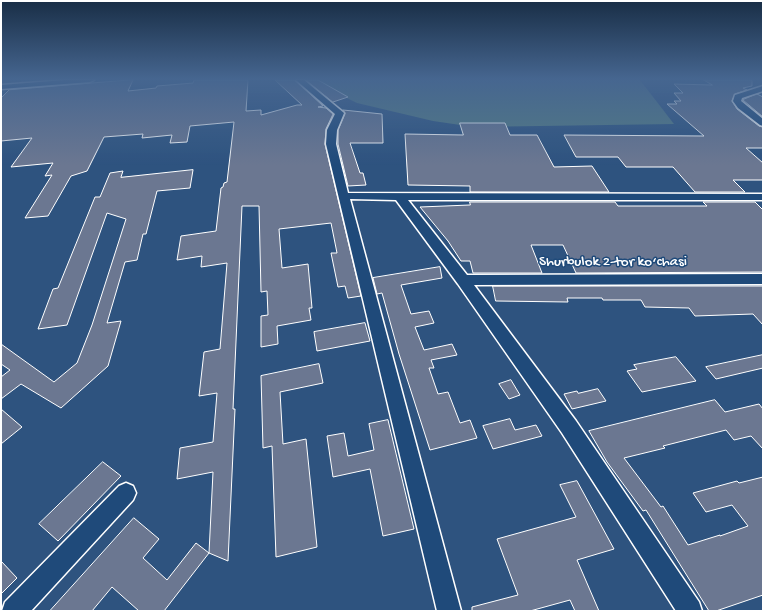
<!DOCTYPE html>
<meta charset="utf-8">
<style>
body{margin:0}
#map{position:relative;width:764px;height:612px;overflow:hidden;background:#2e537f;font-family:"Gochi Hand",sans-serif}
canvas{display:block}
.frame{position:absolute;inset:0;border:2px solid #fff;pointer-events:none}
</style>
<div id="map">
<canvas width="764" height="612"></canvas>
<div class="frame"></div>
</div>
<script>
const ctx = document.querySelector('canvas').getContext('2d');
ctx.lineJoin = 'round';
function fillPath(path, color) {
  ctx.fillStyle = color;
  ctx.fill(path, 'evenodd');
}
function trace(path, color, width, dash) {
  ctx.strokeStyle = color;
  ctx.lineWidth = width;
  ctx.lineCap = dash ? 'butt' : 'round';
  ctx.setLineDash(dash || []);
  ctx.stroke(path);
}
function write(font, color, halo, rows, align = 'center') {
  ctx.font = font + ' "Gochi Hand",sans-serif';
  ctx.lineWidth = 3;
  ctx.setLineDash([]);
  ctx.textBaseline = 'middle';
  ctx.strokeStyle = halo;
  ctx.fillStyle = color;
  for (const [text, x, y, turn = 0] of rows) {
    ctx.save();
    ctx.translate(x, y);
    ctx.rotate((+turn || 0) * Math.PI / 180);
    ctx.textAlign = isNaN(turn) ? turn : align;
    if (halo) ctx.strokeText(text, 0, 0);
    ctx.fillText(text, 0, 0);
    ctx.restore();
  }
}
const green = new Path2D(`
 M314,80h326l34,44 -200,3 -41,-6 -76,-18 -33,-16z`);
const building = new Path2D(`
 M133,80l-5,11 28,-3 1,-2 36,-3 1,-3h54l-2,31 15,-1v5l36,-10h5l-27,-25h20l28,26 -5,1 8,1 7,6 -7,15 -1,15 36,152 -13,2 -3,-12 -7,1 -7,-34h6l-6,-30 -52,6 3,39 26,-4 4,44h-3l2,12 -34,6 1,18 -17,3v-31l7,-1 -1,-24 -6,1 -2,-86h-17l-9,203h2l-7,152 -19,-8 4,-81 -36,7 3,-31 33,-6 4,-49 -18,3 5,-44 16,-3 7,-86 -26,4 1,-11 -25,4 4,-24 35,-5 5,-43 2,-1 1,-4 3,-1 7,-60 -44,4 -3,16 -17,1 2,-8 -30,3 1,-4 -39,3 -17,34 -16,5 -23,40 -23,2 27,-43 -7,1 8,-13 -42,4 21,-29 -31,3v-43l8,-8z
 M306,80h12l30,17 -15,5z
 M704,80h48v6l-9,2 4,2 -12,4 -3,7 5,8 22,17 4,1v21h-17l17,15v17h-30l12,12h-50l-22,-25h-47l-8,-10h-42l-12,-22 140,1 -37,-32h10l-3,-3h7l-7,-8h9l-9,-9 38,1z
 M757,94l6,3v20l-20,-17z
 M343,110l39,4 1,29h-33l10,30h3l3,12 -18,1 -10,-42v-14l7,-16z
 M460,123h45l5,12h27l17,32 38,-1 17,26h-139v-6l-62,-1 -3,-51 58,1z
 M193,170l-3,18 -33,3 -11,43h-3l-6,26 -12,2 -18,61 14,-2 -13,45 -47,42 -40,-24 -20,15v-22l9,-7 -9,-6v-20l53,38 23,-19 15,-38 34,-106 -19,-6 -40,112 -29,4 15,-40 5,-1 37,-91h5l10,-24 13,-2 -2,6z
 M470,202h145l3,4h89l-4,-4h52l8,8v62l-187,1 -13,-28h-32l11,28h-69l-3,-12h-9l-13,-20 -28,-34 50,-2z
 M440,267l2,11 -41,7 10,29 18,-3 5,12 -19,4 9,23 28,-6 5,11 -26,5 3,8h-5l9,26 10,-2 12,31 10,-3 7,18 -47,12 -31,-96 -17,-61 -5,1 -4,-16z
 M493,286h270v39l-10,-11 -58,2 -6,-8 -44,-1 -4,-7h-38l-1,-2h-35l1,4 -72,-1z
 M365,323l5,18 -53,10 -3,-19z
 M763,355v13l-47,11 -10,-12z
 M676,357l20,24 -54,11 -15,-21 10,-2 -3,-4z
 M319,364l4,19 -43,9 3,52 23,-5 11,108 -41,10 -4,-111 -9,2 -2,-72z
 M511,380l9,15 -11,4 -10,-15z
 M598,389l8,12 -34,8 -8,-15 13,-3 1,2z
 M715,400l10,12 34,-8 4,5v40l-12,-13 -17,4 -8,-10 -63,16 2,2 -41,10 37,49 2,-1 25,39 32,-10v1l28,-10 -16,-21 -26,7 -13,-19 44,-12 2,2 24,-6v118l-47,16h-7l-63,-101 -3,1 -36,-49 -18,-31z
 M1,409l21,18 -21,17z
 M510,419l5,11 21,-5 6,11 -49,13 -10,-23z
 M388,420l26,109 -31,7 -13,-67 -37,8 -6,-41 17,-3 4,23 26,-6 -5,-26z
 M103,462l18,14 -63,65 -19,-17z
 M577,481l37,68 -37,11 22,51h-24l-5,-11 -40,11h-58v-4l46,-12 -21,-56 79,-22 -16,-32z
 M134,518l25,21 -16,19 24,22 29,-37 13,10 -45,58h-25l-27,-24 -20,24h-42z
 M1,561l16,17 -16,16z`);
const street = new Path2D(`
 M65,80h29l-4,2 -89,7v-4z
 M296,80h8l40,33 -7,17 -1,14 12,49 415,1v6h-355l59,75 296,-1v10l-289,1 102,136 123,181 3,9h-26l-114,-178 -104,-149 -62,-84 -46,-1 111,412h-24l-111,-467 1,-14 8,-16z
 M763,86v5l-21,7 -1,3 22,18v7l-3,-1 -22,-17 -5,-7 2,-6z
 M126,483l7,3 3,7 -3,7 -102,111h-29l3,-9 114,-116z`);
const streetNames = [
 ["Shurbulok 2-tor ko‘chasi",613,263]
];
fillPath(green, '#547c83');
fillPath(building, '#6b7791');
trace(building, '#fff', 1);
trace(street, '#fff', 3);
fillPath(street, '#1f4a7a');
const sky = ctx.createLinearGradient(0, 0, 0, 165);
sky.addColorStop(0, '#192e46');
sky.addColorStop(0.48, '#466690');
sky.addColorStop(1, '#46669000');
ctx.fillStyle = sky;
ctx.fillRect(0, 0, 764, 165);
write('15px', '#fff', '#1f4a7a', streetNames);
</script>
